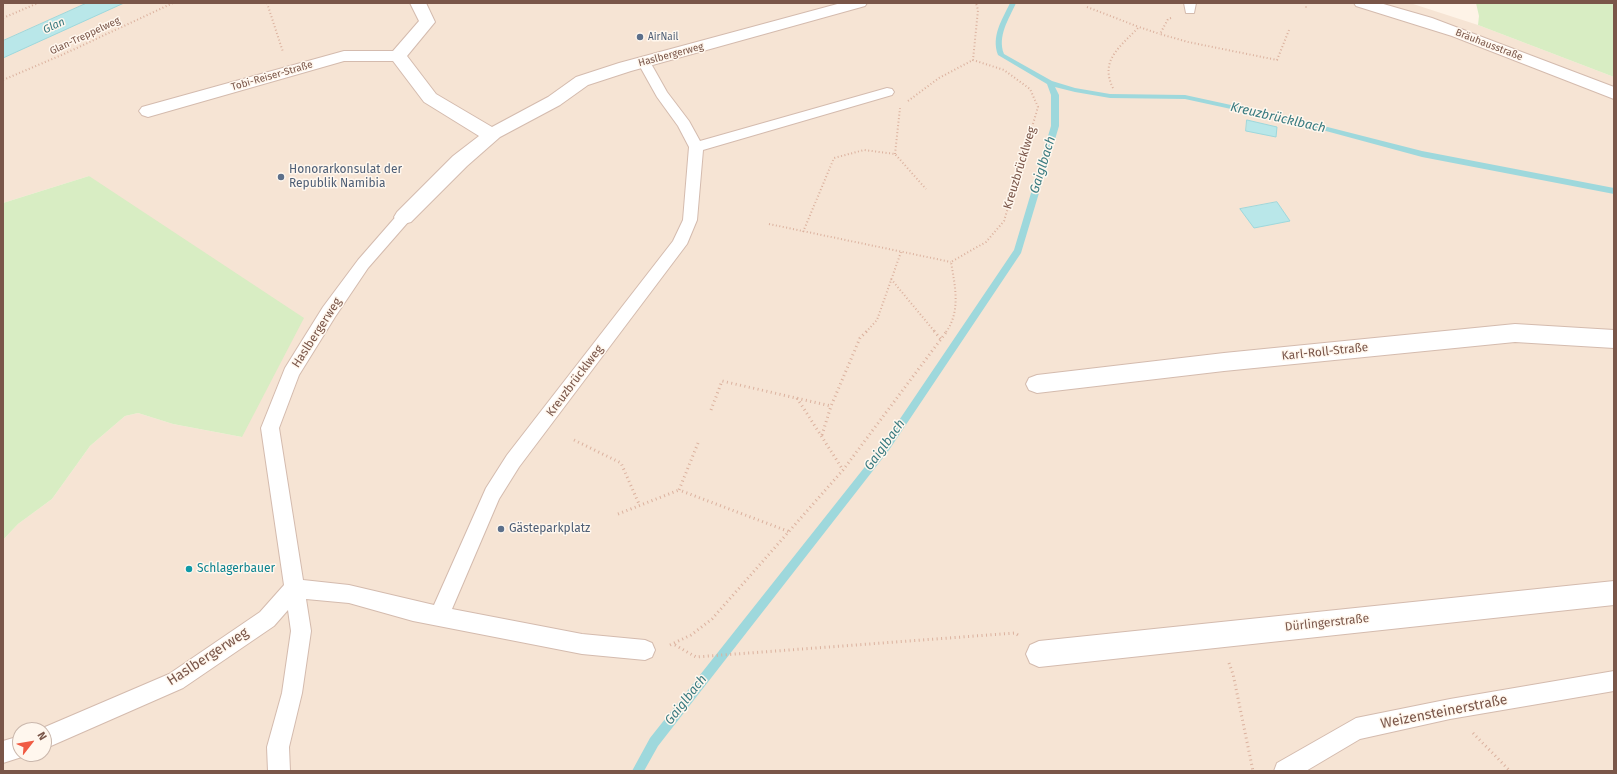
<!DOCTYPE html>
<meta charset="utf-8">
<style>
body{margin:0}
#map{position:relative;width:1617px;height:774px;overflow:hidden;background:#fef3e7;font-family:"Fira Sans",sans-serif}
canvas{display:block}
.frame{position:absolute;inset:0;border:4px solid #7a5649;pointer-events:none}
.north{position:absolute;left:12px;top:722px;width:40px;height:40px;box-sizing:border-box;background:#fff7ee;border:1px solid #cab7ac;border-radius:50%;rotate:59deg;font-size:11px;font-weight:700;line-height:16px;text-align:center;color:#7a5649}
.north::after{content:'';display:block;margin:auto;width:14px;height:18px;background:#f05b43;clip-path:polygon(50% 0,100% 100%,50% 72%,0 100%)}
</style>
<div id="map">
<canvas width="1617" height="774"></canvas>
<div class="frame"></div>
<div class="north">N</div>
</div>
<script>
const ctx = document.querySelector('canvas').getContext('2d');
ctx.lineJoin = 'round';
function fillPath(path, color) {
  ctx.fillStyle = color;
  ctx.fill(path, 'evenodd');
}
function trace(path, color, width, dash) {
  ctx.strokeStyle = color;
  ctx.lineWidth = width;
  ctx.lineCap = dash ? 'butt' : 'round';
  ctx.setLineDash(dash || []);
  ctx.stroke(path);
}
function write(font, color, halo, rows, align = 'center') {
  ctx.font = font + ' "Fira Sans",sans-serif';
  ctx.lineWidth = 3;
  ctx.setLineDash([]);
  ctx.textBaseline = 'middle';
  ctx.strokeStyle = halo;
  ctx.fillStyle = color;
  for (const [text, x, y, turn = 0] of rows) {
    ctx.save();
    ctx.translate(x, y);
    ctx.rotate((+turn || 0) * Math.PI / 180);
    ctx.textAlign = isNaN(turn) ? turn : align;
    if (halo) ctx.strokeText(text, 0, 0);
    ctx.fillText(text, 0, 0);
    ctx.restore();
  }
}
const residential = new Path2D(`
 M3,3h1407l68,22 136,52v694h-1611v-231l15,-16 34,-25 38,-53 35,-30 13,-3 35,11 69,13 -153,-261 -86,27zM20,730h24v24h-24z`);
const green = new Path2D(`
 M1476,3h138v74l-136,-52 1,-9z
 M89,176l215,142 -62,119 -69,-13 -35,-11 -13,3 -35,30 -38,53 -34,25 -15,16v-337z`);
const water = new Path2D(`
 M87,3h37l-121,55v-17z
 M1247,120l30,7 -1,10 -30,-6z
 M1277,202l13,19 -36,7 -14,-19z`);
const stream = new Path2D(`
 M1010,3h6c-7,16 -19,33 -12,51l48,27 23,7 35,6 75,1 115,25 122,31 192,37v6l-192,-37 -122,-33 -115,-25 -75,-1 -35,-6 -20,-5 4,8v31l-38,127 -132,197 -231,296 -14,25h-12l18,-33 233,-294 131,-194 37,-124v-31l-4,-11 -49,-29c-7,-19 4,-35 12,-52z`);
const pathFar1 = new Path2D(`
 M267,3l16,49
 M1306,3v7
 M1087,7l52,20
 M3,18l35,-15
 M1171,18l-3,1 -8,15 28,8 89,18 12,-30
 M3,80l61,-26 109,-51
 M1113,88c-14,-28 8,-42 26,-61l21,7
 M908,101l31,-23 34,-18
 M895,154l5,-46
 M769,224l182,38
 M803,232l31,-74 30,-8 31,4 31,35
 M891,279l44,53
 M866,332l11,-12 24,-68
 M946,332c15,-21 9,-46 5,-70l35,-20 18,-21 34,-114 -8,-18 -26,-19 -31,-10 5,-50 -2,-7`);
const path = new Path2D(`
 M934,331l7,8
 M797,398l46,72
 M711,410l11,-29 109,25
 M822,435l9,-29 29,-68 7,-7
 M574,440l47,23 18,41
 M698,443l-19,47 111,42
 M618,514l61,-24
 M670,645l21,-10 21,-16 131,-149 104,-139
 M675,645l21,12 319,-24 3,2
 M1229,663l4,11 20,97
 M1473,733l37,38`);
const lane = new Path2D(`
 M1184,3h12l-2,10h-8z
 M644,59l5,1 18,32 22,29 11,20 187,-53 5,1 2,3 -2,3 -189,55 -6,70 -10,24 -168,223 -20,32 -47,110 130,25 63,6 7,3 3,7 -3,7 -7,3 -63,-6 -169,-33 -64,-18 -43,-4 5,32 -9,62 -13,54 1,24h-22l-1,-24 15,-54 9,-62 -3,-21 -14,16 -91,62 -139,61v-19h-6l131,-56 91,-62 24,-27 -23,-157 24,-60 38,-61 35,-47 41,-47 5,-1 5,1 2,4 -2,4 -41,47 -33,49 -36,58 -20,53 24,152 46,5 85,20 52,-117 21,-33 166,-214 10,-21 6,-73 -11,-21 -21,-29 -19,-34 1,-3z
 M1614,671v20l-164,28 -90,20 -54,32h-32l3,-8 79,-45 94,-19z
 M20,736v18l8,1 -25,8v-22z`);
const street = new Path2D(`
 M410,3h16l9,19 -28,34 29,38 56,33 56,-30 28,-20 43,-14 222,-60h26l-2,3 -234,65 -43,14 -28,20 -60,32 -33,29 -56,56 -7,2 -7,-2 -3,-5 3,-5 56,-56 26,-20 -55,-34 -31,-41h-49l-196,56 -6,-2 -3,-4 3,-4 202,-56h49l26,-30z
 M1354,3h26l52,15 182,69v12l-162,-63 -96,-30z
 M1515,324l99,6v18l-99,-6 -291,29 -187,22 -8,-3 -3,-6 3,-6 8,-3 187,-22z
 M1614,581v24l-575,62 -9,-4 -4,-9 4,-9 9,-4z`);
const markers = [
 [640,37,4,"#5c6f8a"],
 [281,177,4,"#5c6f8a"],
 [501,529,4,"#5c6f8a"],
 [189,569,4,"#0f9aa8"]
];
const farStreetnames = [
 ["Glan-Treppelweg",85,36,-25],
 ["Bräuhausstraße",1489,45,21],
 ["Haslbergerweg",671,55,-15],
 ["Tobi-Reiser-Straße",272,76,-16]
];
const farServicenames = [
 ["AirNail",648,37]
];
const farWaternames = [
 ["Glan",54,26,-24]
];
const streetNames = [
 ["Kreuzbrücklweg",1020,168,-73],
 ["Haslbergerweg",317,333,-57],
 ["Karl-Roll-Straße",1325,352,-6],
 ["Kreuzbrücklweg",575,381,-53],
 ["Dürlingerstraße",1327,623,-6]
];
const serviceNames = [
 ["Honorarkonsulat der",289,170],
 ["Republik Namibia",289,184],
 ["Gästeparkplatz",509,529]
];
const cultureNames = [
 ["Schlagerbauer",197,569]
];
const waterNames = [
 ["Kreuzbrücklbach",1278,118,13],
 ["Gaiglbach",1043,165,-73],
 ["Gaiglbach",885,445,-54],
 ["Gaiglbach",686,700,-52]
];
const nearStreetnames = [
 ["Haslbergerweg",208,657,-33],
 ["Weizensteinerstraße",1444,712,-11]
];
fillPath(residential, '#f6e4d4');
fillPath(green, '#d8edc3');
fillPath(water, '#b9e7e9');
trace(water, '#9ed8dc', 1);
fillPath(stream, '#9ed8dc');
trace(lane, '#d4bbae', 2);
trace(street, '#d4bbae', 2);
trace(pathFar1, '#dbb19e', 2, [1, 2.5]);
trace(path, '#dbb19e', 3, [1, 3.5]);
fillPath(lane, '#fff');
fillPath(street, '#fff');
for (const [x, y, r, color] of markers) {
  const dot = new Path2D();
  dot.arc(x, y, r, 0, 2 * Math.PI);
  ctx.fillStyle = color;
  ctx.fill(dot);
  trace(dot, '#fff7ee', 1.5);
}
write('10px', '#7a5649', '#fff7ee', farStreetnames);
write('10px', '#4e5e75', '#fff7ee', farServicenames, 'left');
write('italic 11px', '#3a7b80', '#fff7ee', farWaternames);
write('12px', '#7a5649', '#fff7ee', streetNames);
write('12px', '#4e5e75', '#fff7ee', serviceNames, 'left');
write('12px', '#0d838f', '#fff7ee', cultureNames, 'left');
write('italic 13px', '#3a7b80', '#fff7ee', waterNames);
write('14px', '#7a5649', '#fff7ee', nearStreetnames);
</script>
